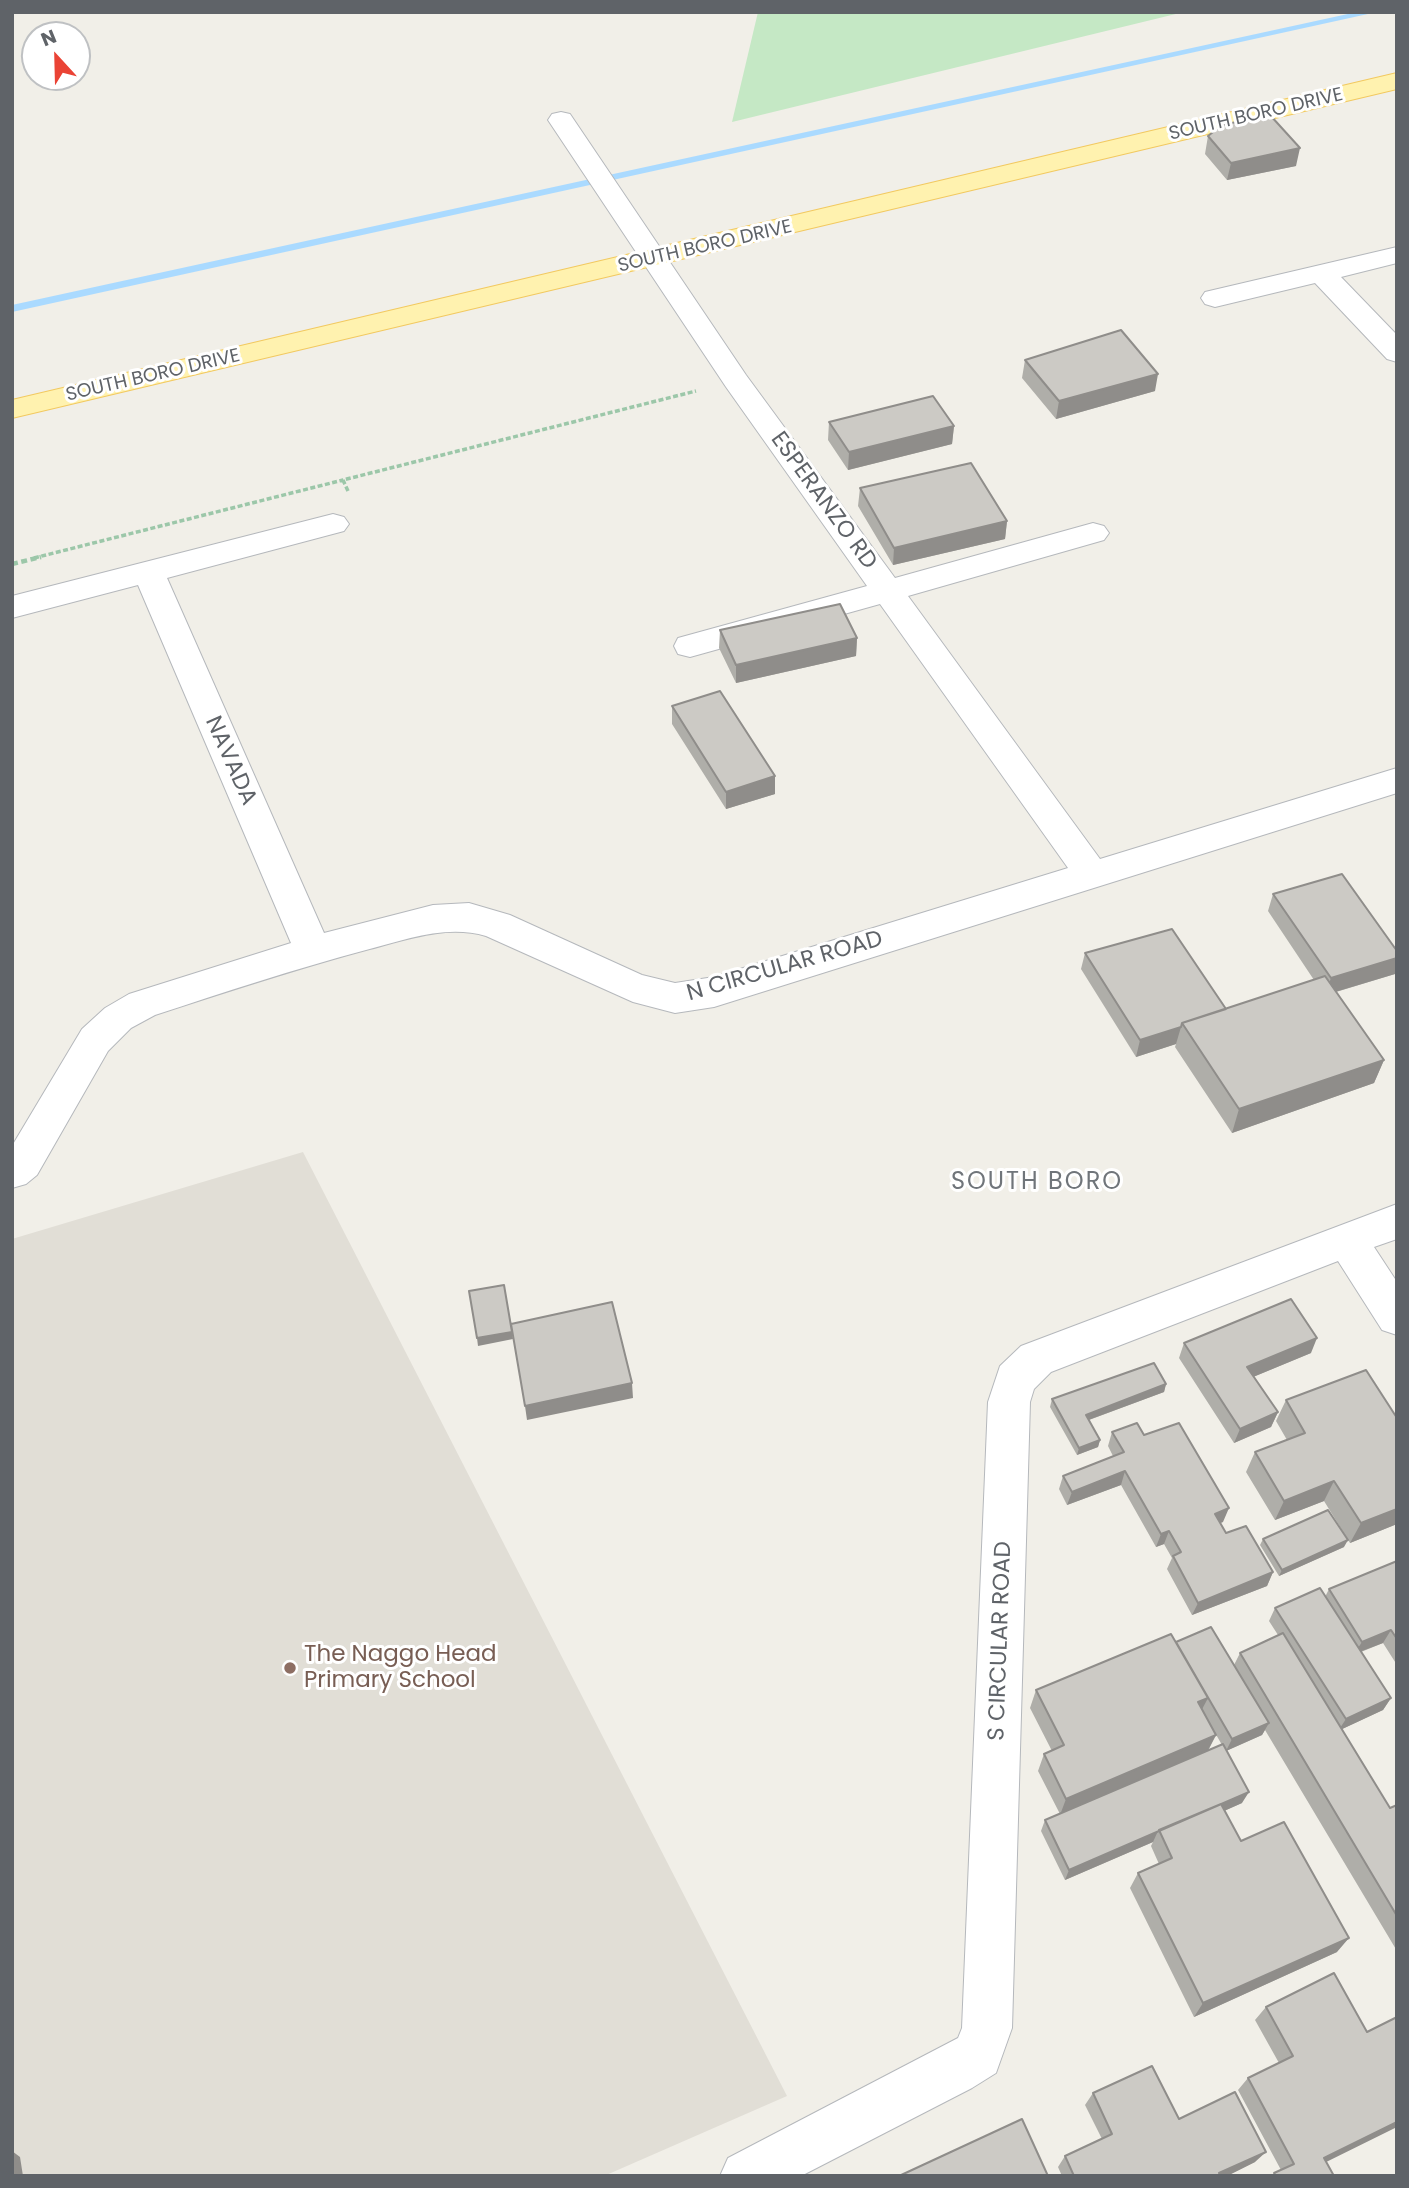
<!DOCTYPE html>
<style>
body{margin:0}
#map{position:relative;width:1409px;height:2188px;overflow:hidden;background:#f1efe8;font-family:Poppins,sans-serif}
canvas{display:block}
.frame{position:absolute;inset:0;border:14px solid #5f6368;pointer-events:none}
.north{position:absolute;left:21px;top:21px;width:70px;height:70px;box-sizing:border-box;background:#fff;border:2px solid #bfc1c3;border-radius:50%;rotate:338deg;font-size:19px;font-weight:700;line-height:28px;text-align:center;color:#5f6368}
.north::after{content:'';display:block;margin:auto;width:24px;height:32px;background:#ea4335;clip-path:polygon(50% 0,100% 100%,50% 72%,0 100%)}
</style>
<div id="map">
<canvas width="1409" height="2188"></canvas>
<div class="frame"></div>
<div class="north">N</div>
</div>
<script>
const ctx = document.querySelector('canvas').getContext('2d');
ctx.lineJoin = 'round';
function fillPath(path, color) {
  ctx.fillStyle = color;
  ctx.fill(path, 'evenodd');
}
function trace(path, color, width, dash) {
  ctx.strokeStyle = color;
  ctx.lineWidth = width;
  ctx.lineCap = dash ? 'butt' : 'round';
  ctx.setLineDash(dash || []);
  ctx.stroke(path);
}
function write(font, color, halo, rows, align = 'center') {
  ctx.font = font + ' Poppins,sans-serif';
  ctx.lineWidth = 6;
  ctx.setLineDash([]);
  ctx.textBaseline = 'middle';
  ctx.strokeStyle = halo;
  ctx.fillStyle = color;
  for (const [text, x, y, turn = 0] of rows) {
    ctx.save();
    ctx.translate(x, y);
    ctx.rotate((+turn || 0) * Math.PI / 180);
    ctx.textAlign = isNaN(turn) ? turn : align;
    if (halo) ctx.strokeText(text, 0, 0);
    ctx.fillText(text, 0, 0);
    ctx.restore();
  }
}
const education = new Path2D(`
 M303,1152l484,944 -183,80h-592v-937z`);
const green = new Path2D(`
 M758,12h426l-452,110z`);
const stream = new Path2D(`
 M1357,12h20l-1365,300v-7z`);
const pathFar1 = new Path2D(`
 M348,491l-5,-11 353,-89
 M34,558l309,-78`);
const path = new Path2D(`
 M12,564l29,-7`);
const minor = new Path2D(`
 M561,112l9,2 176,261 149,203 198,-55 11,3 5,7 -5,7 -196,56 192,263 297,-91v25l-683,214 -39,6 -42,-11 -147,-66c-40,-12 -81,4 -120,14 -71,19 -141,42 -211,65l-24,13 -23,23 -71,124 -11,9 -14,4v-42l70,-117 23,-21 24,-14 162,-51 -153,-358 -126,33v-22l321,-82 11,3 5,7 -5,7 -177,47 157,355 109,-28 36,-2 41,12 132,60 33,8 39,-6 354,-109 -188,-264 -190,53 -12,-3 -4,-8 4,-8 189,-52 -141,-199 -178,-267 4,-6z
 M1397,247v16l-56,14 56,58v27l-10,-3 -72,-76 -100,24 -10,-3 -4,-6 4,-6z
 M1397,1204v35l-23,8 23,35v53l-15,-5 -44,-69 -287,111 -17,17 -4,13 -18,626 -16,45 -24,15 -171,88h-81l8,-18 230,-120 4,-10 26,-626 12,-36 21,-20z`);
const major = new Path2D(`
 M1397,73v16l-1385,329v-18z`);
const wall = new Path2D(`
 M1208,136l88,30 -69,14 -22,-26z
 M1025,360l130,31 -99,28 -34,-41z
 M829,422l125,4 -2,18 -104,26 -20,-30z
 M860,488l147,33 -2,18 -112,26 -35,-59z
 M720,630l137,8 -1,18 -120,27 -17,-35z
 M672,706l103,70v18l-49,15 -54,-85z
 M1273,894l122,80 -59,18 48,68 -10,23 -142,50 -57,-86 1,-3 -40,13 -55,-88 4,-16 141,56 88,-29 -46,-69z
 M1184,1343l127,10 -58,24 25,35 -7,15 -37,16 -55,-85z
 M1166,1384l-2,8 -75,28 11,20 -2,7 -21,8 -27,-48 2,-8z
 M1286,1400l111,18v106l-47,19 -26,-42 -49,19 -29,-48 9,-20 32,-12 -11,-19z
 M1112,1432l32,3 79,87 -3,1 6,10 47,39 -6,14 -75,29 -25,-46 5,-11 -8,-14 -8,3 -35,-62 -54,20 -8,-16 4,-13 50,-20 -5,-10z
 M1263,1539l81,8 -65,29 -19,-31z
 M1397,1561v104l-14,-22 -22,9 30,46 -8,12 -41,19 48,79 7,-3v146l-132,-221 -3,5 -36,16 16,52 -18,8 17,30 96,111 -143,65 -64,-129 8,-15 21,-9 -8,-18 2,-4 -88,38 -24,-49 4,-11 15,-6 -22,-43 6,-17 8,-3 -22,-43 6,-18 140,-48 58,23 6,-12 38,-18 -9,-14 6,-13 50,-11 4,-8zM1202,1710l20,35 -14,6 8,-16z
 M1334,1973l-8,189 8,14h-62l9,-6 -43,-80 10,-12 31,-15 -24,-43 11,-13z
 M1093,2093l86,26 76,43 -28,14h-165l-4,-9 7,-11 37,-17 -17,-34z`);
const shadedWall = new Path2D(`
 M1300,148l-4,18 -69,14 4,-17z
 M1158,374l-3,17 -99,28 3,-18z
 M954,426l-2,18 -104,26 1,-18z
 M1007,521l-2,18 -112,26 1,-17z
 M857,638l-1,18 -120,27v-18z
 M775,776v18l-49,15v-17z
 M1397,958v10l-2,6 -70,21 6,-17z
 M1181,1027l-5,17 -40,13 4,-17z
 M1384,1060l-10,23 -142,50 7,-24z
 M512,1332l1,7 -35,7 -1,-8z
 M1317,1338l-6,15 -70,29 6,-15z
 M632,1383l1,15 -106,22 -2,-14z
 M1166,1384l-2,8 -81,30 3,-7z
 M1278,1412l-7,15 -37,16 6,-14z
 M1100,1440l-2,7 -21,8 2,-7z
 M1125,1471l-4,14 -54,20 5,-13z
 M1334,1481l-10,20 -49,19 9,-19z
 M1229,1508l-6,14 -14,5 6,-13z
 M1397,1509v15l-47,19 11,-20z
 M1169,1531l-5,13 -8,3 5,-13z
 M1348,1540l-4,7 -65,29 3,-6z
 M1273,1572l-6,14 -75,29 6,-12z
 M1391,1630l-8,13 -29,11 8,-12z
 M1208,1698l-9,17 -1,-13z
 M1391,1698l-8,12 -45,21 8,-12z
 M1269,1723l-7,12 -36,16 6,-12z
 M1216,1735l-9,17 -147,63 6,-16z
 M1249,1792l-7,11 -79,35 -4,-7z
 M1158,1831l-5,11 -88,38 4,-10z
 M1349,1938l-12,14 -143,65 9,-14z
 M1397,2122v5l-85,42 12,-11z
 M12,2151l8,6 3,19h-11z
 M1266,2152l-11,10 -28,14h-10l2,-3z`);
const building = new Path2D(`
 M1270,115l30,33 -69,15 -23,-27 14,-11z
 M1121,330l37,44 -99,27 -34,-41z
 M933,396l21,30 -105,26 -20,-30z
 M971,463l36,58 -113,27 -34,-60z
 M840,604l17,34 -121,27 -16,-35z
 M720,691l55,85 -49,16 -54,-86z
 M1342,874l55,77v7l-66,20 -58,-84z
 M1172,929l54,80 -44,14 -1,4 -41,13 -55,-87z
 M1325,976l59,84 -145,49 -57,-86z
 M504,1285l8,47 -35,6 -8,-47z
 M1291,1299l26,39 -70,29 31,45 -38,17 -56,-86z
 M612,1302l20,81 -107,23 -14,-82z
 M1154,1363l12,21 -80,31 14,25 -21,8 -27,-49z
 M1366,1370l31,48v91l-36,14 -27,-42 -50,20 -29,-49 50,-19 -19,-33z
 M1137,1423l7,12 35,-12 50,85 -14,6 11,19 20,-7 27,46 -75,31 -25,-47 8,-4 -12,-21 -8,3 -36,-63 -53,21 -9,-16 61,-24 -12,-20z
 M1328,1510l20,30 -66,30 -19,-31z
 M1397,1561v78l-6,-9 -29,12 -33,-53z
 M1320,1588l71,110 -45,21 -71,-111z
 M1211,1627l58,96 -37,16 -56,-97z
 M1283,1633l107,175 7,-3v111l-157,-263z
 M1171,1634l37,64 -10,4 18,33 -150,64 -22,-45 20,-9 -28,-55z
 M1223,1744l26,48 -180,78 -24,-50z
 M1221,1804l20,37 43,-19 65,116 -146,65 -65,-130 34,-15 -13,-28z
 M1334,1973l33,59 30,-15v105l-73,36 10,18h-58l-2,-3 20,-9 -46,-86 45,-22 -27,-49z
 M1152,2066l27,53 56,-27 31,60 -47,21 1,3h-146l-9,-20 47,-22 -19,-41z
 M1022,2119l26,57h-149z`);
const markers = [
 [290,1668,7,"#8d6e63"]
];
const farStreetnames = [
 ["SOUTH BORO DRIVE",1256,115,-13],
 ["SOUTH BORO DRIVE",705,247,-13],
 ["SOUTH BORO DRIVE",153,376,-13]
];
const streetNames = [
 ["ESPERANZO RD",823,501,54],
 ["NAVADA",230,761,66],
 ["N CIRCULAR ROAD",785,967,-16],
 ["S CIRCULAR ROAD",1001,1641,-88]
];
const educationNames = [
 ["The Naggo Head",304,1655],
 ["Primary School",304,1681]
];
const neighbourhoodNames = [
 ["SOUTH BORO",1037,1183]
];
fillPath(education, '#e1ded6');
fillPath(green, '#c5e8c5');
fillPath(stream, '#aadaff');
trace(minor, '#b5b8bc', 2);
trace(major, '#f2c960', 2);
trace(pathFar1, '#9cc7a9', 3.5, [5, 2.5]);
trace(path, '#9cc7a9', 4.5, [6, 3.5]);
fillPath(minor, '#fff');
fillPath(major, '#fff2af');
fillPath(wall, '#afaea9');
fillPath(shadedWall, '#8f8d8a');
fillPath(building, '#cccac5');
trace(building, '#8f8d8a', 2);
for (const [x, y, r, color] of markers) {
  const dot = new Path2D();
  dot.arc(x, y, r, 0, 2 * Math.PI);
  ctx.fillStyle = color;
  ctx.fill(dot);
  trace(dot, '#fff', 2.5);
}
write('19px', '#5f6368', '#fff', farStreetnames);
write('23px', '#5f6368', '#fff', streetNames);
write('23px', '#785e54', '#fff', educationNames, 'left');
ctx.letterSpacing = '2px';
write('24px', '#70757a', '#fff', neighbourhoodNames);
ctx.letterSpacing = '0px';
</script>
